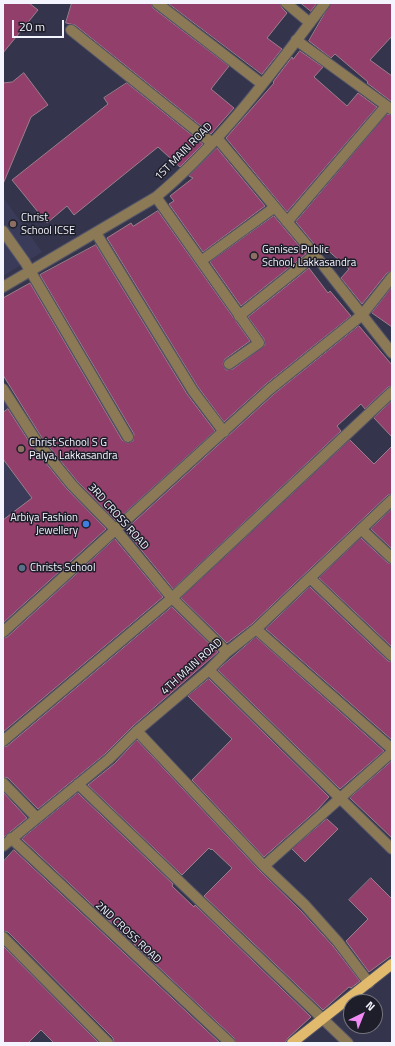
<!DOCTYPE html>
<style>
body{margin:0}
#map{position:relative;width:395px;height:1046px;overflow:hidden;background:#34354c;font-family:"Titillium Web",sans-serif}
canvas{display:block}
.frame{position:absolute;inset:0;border:4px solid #f3f4fd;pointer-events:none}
.north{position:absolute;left:343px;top:994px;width:40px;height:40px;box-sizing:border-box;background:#1d1e29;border:1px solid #73747e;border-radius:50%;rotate:43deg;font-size:11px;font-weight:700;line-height:16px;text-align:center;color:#f3f4fd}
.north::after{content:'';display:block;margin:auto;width:14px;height:18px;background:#f08bf6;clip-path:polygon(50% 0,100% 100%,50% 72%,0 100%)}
.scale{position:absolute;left:12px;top:20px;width:52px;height:18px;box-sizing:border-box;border:2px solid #f3f4fd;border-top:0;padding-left:5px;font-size:12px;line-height:14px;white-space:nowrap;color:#f3f4fd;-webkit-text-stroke:3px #1d1e29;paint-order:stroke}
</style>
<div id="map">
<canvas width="395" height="1046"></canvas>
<div class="frame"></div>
<div class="north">N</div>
<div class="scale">20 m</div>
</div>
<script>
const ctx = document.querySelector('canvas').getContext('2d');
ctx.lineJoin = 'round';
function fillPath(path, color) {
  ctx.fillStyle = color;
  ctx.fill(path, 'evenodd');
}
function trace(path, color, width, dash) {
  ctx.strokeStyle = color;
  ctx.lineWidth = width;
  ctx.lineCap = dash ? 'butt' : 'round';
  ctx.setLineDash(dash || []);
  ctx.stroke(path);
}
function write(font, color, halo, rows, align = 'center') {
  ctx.font = font + ' "Titillium Web",sans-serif';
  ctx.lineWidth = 3;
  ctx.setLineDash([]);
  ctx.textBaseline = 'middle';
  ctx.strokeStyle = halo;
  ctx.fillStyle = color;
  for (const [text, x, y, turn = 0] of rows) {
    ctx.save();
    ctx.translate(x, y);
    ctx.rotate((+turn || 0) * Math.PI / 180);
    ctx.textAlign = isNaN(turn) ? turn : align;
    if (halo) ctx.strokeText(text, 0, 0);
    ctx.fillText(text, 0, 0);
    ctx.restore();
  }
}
const built = new Path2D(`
 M3,197l39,55 -39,24z
 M4,401l69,96 -70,57v-152z`);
const building = new Path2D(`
 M3,3h26l9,7 -35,43z
 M72,3h79l2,5 76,58 -18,23 23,19 -23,26 -136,-109 -9,-2z
 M168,3h112l2,5 5,5 -20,25 15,11 -20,25z
 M301,3h16l-6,8z
 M331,3h61v33l-22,24 22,16v26l-25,-19 1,-1 -33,-28 -4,4 -22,-17z
 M300,51l23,16 -9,10 33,29 11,-13 19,14 -90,105 -61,-74 48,-55 -1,-1 19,-25 1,2z
 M24,73l24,32 -17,12 -28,67v-101l9,-1z
 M127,83l76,61 -23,23 -22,-20 -84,68 -7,-9 -20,17 -35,-43 96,-76 -4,-6z
 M387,114l5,1v156l-5,2 -25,31 -21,-26 8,-9 -25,-22 -5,3 -23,-28z
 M217,148l48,58 -62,46 -34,-48 5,-3 -4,-5 23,-18 -4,-2z
 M158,211l92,130 -25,18 -2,5 3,6 7,-1 32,-24 -1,-6 -16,-22 61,-49 19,25 2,-2 21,25 -85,68 -42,38 -26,-35 -91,-149 24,-15 2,3z
 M274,216l32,38 -65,52 -31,-44z
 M96,245l91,149 28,37 -99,90 -39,-40 -35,-43 -39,-63v-77l27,-15 92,157 6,3 5,-2 1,-7 -94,-159z
 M392,287v40l-20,-14z
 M359,326l33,39v21l-4,1 -23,22 -4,-5 -24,22 4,5 -168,158 -48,-59 149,-136z
 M392,401v36l-18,-19z
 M8,409l24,37 35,43 39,40 -103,94v-103l29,-22 -29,-39v-46z
 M350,440l24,24 18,-18v48l-4,1 -136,129 -25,19 -46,-45z
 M392,509v40l-21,-20z
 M361,538l27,25 4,1v83l-73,-69z
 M115,539l48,58 -160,135v-94l4,-1z
 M310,587l78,74 4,1v78l-126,-111z
 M172,607l46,45 -85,74 -28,28 -67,55 -30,-31 -5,-1v-30l4,-1z
 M256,637l128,114 -44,38 -122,-119z
 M209,679l120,118 -11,12 -54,48 -72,-77 40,-41 -44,-43z
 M137,740l122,130 42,41 32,35 27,35 -9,7 -2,-1 -26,23 -119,-114 28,-28 -20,-19 -1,1 -2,-2 -27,27 -94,-90 26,-21z
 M392,761v77l-42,-40z
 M3,792l24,26 -24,20z
 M78,793l95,91 -1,2 22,21 1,-2 116,112 -23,21 -3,5h-49l-2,-5 -212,-199z
 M327,819l11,10 -33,33 -13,-13z
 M14,850l206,193h-106l-1,-5 -105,-106 -5,-1v-69z
 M371,878l21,21v56l-23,17 -23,-31 22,-22 -19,-19z
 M3,946l96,97h-45l-13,-13 -13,13h-25z`);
const minor = new Path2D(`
 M157,3l105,81
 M286,3l24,20
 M71,30l141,113
 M296,40l95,69
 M217,138l98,117 77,98
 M156,197l103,146 -30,21
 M287,222l99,-116
 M3,231l22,31 103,175
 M96,233l97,158 31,41
 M201,261l74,-54
 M3,287l153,-90c66,-55 118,-127 169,-194
 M239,316l76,-61
 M3,389l34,53 35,43 44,45 56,68 55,54
 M361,529l31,29
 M310,578l82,78
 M256,629l136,120
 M3,632l267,-243 92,-74 30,-38
 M209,670l183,179
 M137,731l127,135 40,38 34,38 31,41
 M3,741l169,-143 220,-206
 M3,783l33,34
 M78,784l270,259
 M11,838l219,205
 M3,846l106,-87 28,-28 72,-61 18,-18 29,-23 136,-129
 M264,866l128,-114
 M3,937l105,106`);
const major = new Path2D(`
 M292,1043l100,-79`);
const markers = [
 [13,224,4,"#8d6e63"],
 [254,256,4,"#8d6e63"],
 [21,449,4,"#8d6e63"],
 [86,524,4,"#3f7fe0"],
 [22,568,4,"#5c6f8a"]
];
const streetNames = [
 ["1ST MAIN ROAD",184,152,-45],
 ["3RD CROSS ROAD",118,517,48],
 ["4TH MAIN ROAD",192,667,-42],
 ["2ND CROSS ROAD",128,933,43]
];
const poiNames = [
 ["Christ",21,218],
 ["School ICSE",21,231],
 ["Genises Public",262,250],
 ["School, Lakkasandra",262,263],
 ["Christ School S G",29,443],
 ["Palya, Lakkasandra",29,456],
 ["Arbiya Fashion",78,518,"right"],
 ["Jewellery",78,531,"right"],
 ["Christs School",30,568]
];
fillPath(built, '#3a3b59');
fillPath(building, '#933f6b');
trace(building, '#9c7e8b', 1);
trace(minor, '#535468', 12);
trace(major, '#535468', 12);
trace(minor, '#8c7a56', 10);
trace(major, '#e1ba6d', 10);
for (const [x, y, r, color] of markers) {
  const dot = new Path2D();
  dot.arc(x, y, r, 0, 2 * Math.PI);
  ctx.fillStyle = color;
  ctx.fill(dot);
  trace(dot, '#1d1e29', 1.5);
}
write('11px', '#f3f4fd', '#1d1e29', streetNames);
write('11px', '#f3f4fd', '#1d1e29', poiNames, 'left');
</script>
